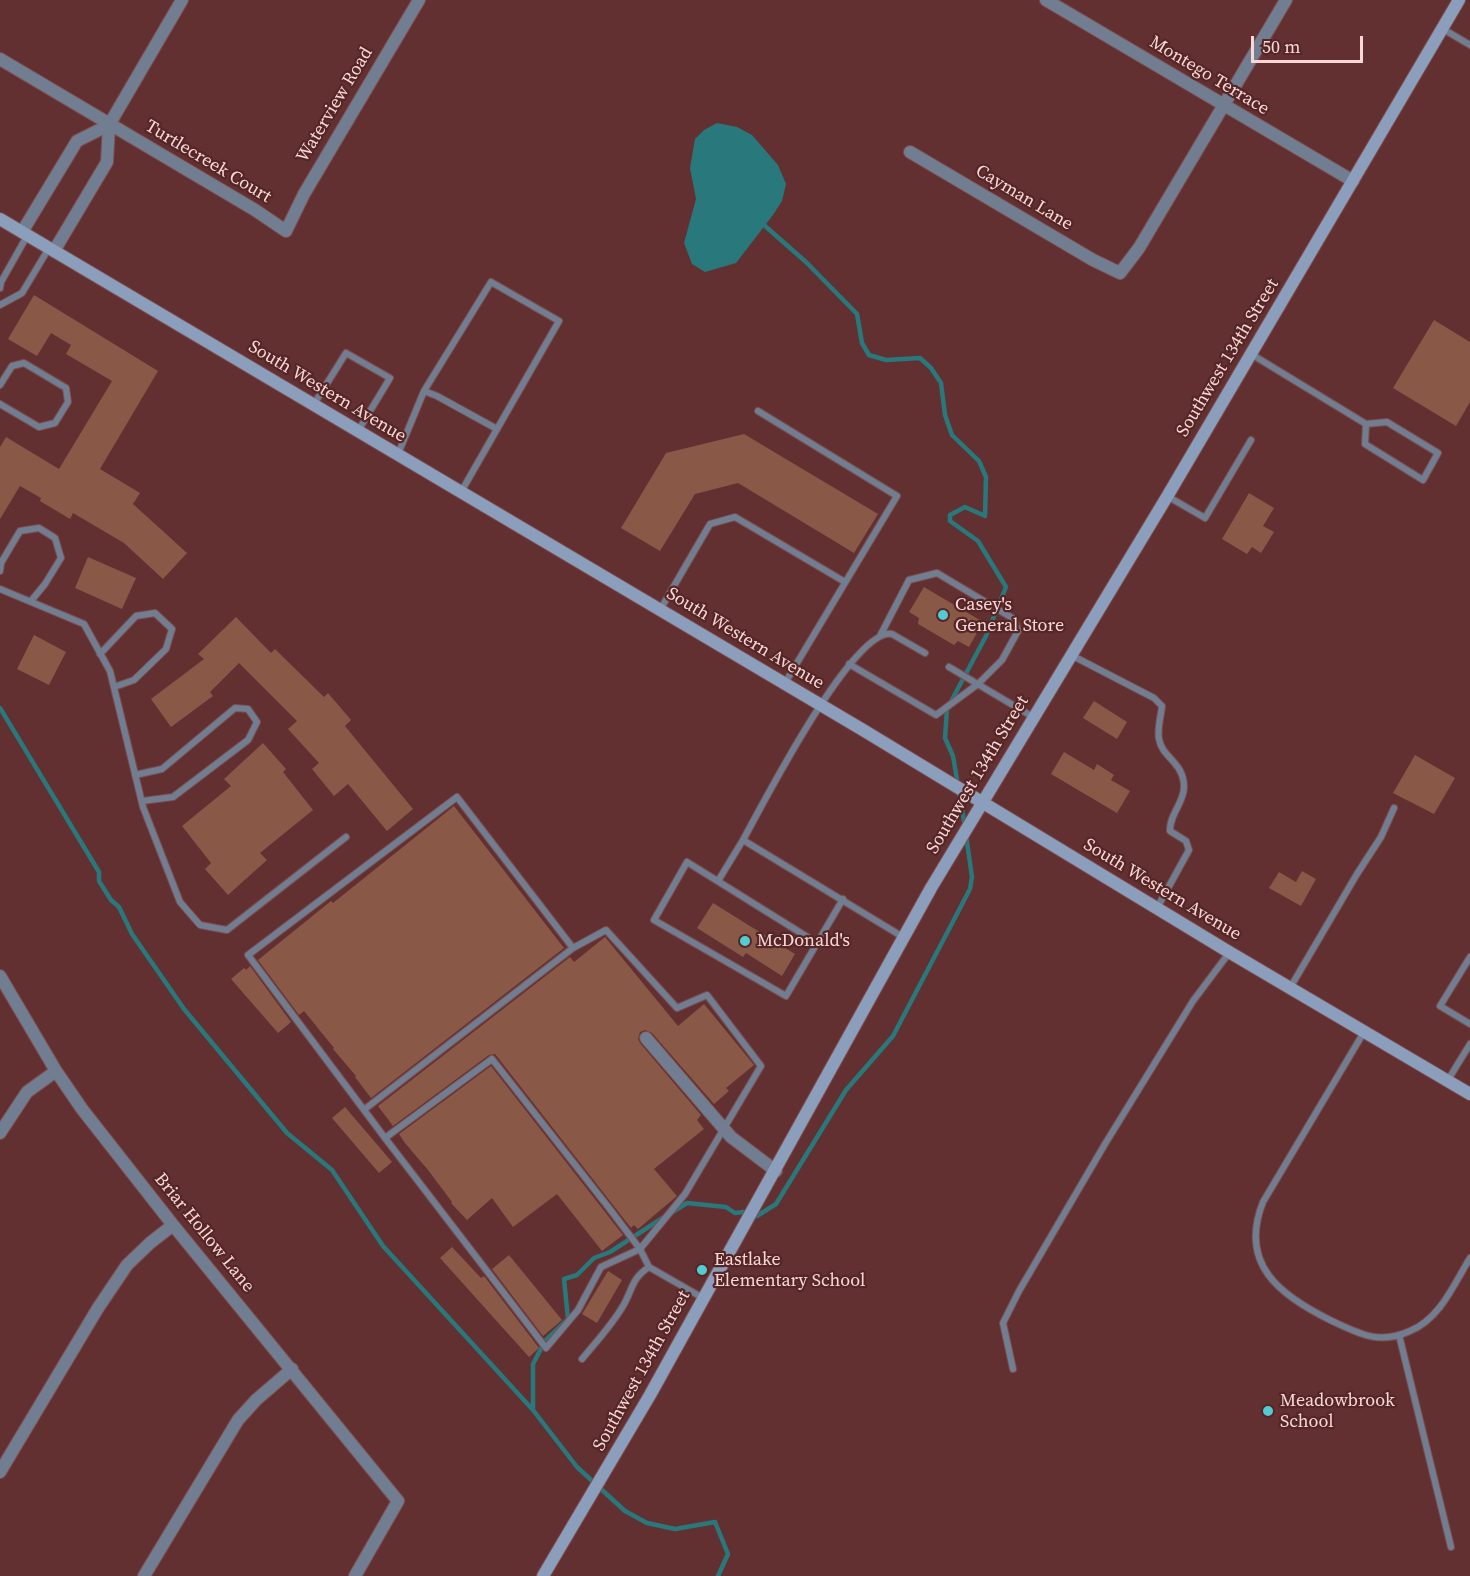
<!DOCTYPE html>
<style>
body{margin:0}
#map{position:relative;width:1470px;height:1576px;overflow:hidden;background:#623031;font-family:"Source Serif 4",serif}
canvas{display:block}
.scale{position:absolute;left:1251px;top:36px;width:112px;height:27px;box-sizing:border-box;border:3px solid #f8d8d7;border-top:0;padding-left:8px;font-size:18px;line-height:21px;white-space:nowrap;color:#f8d8d7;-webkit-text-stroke:4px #562627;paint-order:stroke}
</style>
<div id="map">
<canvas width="1470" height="1576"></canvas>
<div class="scale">50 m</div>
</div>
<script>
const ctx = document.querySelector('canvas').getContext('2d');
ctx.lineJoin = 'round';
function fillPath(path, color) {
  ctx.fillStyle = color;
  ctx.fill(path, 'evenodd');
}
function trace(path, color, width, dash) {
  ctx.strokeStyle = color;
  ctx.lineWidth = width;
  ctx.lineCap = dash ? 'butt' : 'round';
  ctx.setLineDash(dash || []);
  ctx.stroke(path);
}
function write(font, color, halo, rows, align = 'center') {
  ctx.font = font + ' "Source Serif 4",serif';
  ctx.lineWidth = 4.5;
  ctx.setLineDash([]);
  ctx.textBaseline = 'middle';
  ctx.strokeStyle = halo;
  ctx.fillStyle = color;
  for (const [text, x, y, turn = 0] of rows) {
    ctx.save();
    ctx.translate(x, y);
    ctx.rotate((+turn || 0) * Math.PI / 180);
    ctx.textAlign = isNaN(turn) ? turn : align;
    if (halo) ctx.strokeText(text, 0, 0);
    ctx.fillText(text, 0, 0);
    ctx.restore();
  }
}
const water = new Path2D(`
 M717,123l20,4 15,8 26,30 8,19 -4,17 -9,14 -37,48 -31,9 -13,-8 -8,-21 12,-44 -6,-31 5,-29 9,-9z`);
const stream = new Path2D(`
 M765,226l41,36 51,52 5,29 7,12 17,5 34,-2 11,10 10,15 4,32 7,20 27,26 7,16 -1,39 -20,-9 -15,8v6l28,20 28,46 -20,49 -39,73 -2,29 8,18 12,71
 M0,708l99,164v9l12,19 8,7 13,27 52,75 103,124 45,37 51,76 150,164 44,57 48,44 22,12 28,6 40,-7 13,32 -10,22
 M671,1213l16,-10 39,4 9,6 16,-2 6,5 19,-12 70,-114 47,-54 77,-147 2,-12 -6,-42
 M533,1410v-46l12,-23 23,-22 -4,-40 13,-4 17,-17 16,-6 54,-35`);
const building = new Path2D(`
 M34,295l124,76 -58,98 40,24 -7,11 54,49 -24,26 -39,-36 -51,-30 -3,6 -30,-18 1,-3 -21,-12 -20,33v-72l6,-10 53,32 53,-88 -46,-27 5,-9 -20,-12 -14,23 -29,-17z
 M1434,320l36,22v60l-14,24 -63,-38z
 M744,434l134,80 -24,39 -116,-70 -43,11 -35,57 -39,-23 45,-75z
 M1249,493l25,15 -11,18 11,6 -13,21 -9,-6 -5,7 -25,-15z
 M88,557l48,21 -14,31 -47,-21z
 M924,587l59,35 -14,25 -11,-6 -4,4 -36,-21 1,-6 -10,-6z
 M236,617l35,36 4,-4 49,48 4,-4 23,27 -6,6 68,83 -26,22 -39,-47 -14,12 -22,-27 7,-6 -31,-34 9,-8 -58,-58 -29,29 3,4 -42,31 -20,-28 53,-40 -6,-5z
 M34,635l32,17 -17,33 -32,-16z
 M1094,701l33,21 -10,17 -34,-21z
 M263,743l23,26 -3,3 30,38 -53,43 7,7 -39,35 -23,-26 6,-6 -29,-37 49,-40 -7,-7z
 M1064,752l30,18 3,-6 17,11 -3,5 19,11 -13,22 -66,-39z
 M1415,755l40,23 -21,36 -41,-21z
 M454,806l110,142 -193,150 -16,-21 1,-1 -23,-27 1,-1 -30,-37 -5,4 -41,-55 73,-59 2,2z
 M1302,871l14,8 -15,27 -32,-18 10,-16 17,10z
 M713,903l82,51 -13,22 -36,-23 -3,4 -46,-29z
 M605,937l73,89 26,-22 50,61 -28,23 3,3 -15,13 -62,-71 -7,-3 -5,2 -2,7 2,4 61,72 -4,5 7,9 -50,40 23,27 -39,33 -4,-4 -3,3 -136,-174 -6,1 -96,71 -15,-20 192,-149 4,5z
 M250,966l41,56 -13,11 -47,-54 13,-11 2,2z
 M491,1066l132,169 -21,16 -45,-57 -44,33 -21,-29 -25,22 -16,-17 1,-1 -24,-32 -23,-27 -6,-9z
 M345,1107l47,55 -13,11 -47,-55z
 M452,1247l29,31 3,-2 55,72 -10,9 -89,-99z
 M509,1255l53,65 -19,16 -51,-67z
 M608,1271l14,9 -25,43 -15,-9z`);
const lane = new Path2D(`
 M1443,29l27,16
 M0,288l1,-6 26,-46
 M0,305l22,-12 27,-45
 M1251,354l115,70 -1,20 58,36 15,-27 -51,-31 -21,2
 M0,385l12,-19 12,-3 42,25 2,14 -13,21 -16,4 -39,-23
 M424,391l13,5 60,33
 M314,404l32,-51 44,25 -32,53
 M758,411l139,85 -112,187
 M398,454l26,-63 67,-109 68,39 -98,171
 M1167,496l38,22 46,-78
 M0,571l1,-8 19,-32 19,-3 16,10 6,20 -16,26 -14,17
 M0,589l84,35 26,47 33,136 37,95 20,23 27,5 119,-93
 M660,610l50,-86 25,-7 110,65
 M100,654l36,-38 19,-3 17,16 -6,20 -32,31 -20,7
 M1071,655l83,43 8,8c-1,10 -5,23 -3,33 3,19 25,23 25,48 0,16 -15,28 -14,44l16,10 3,9 -32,58
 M849,664l87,51 42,-31 24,-24 16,-29 -4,-12 -77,-46 -28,7 -29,56
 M949,667l84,50
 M135,775l27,-6 73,-61 13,1 9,13 -9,18 -75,57 -31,4
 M718,881l25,-41
 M903,937l-160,-97c19,-34 110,-213 149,-206l33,19
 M817,943l-130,-81 -33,58 132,76 57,-97
 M1470,957l-30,49 30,18
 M1290,988l67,-114 24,-37 13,-29
 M1364,1032l-101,170c-25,63 18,94 69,119 28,13 47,24 78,10 30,-12 44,-47 60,-73
 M1448,1080l22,-36
 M365,1109l208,-161
 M385,1138l-137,-183 209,-158 116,151 33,-18 71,78 30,-13 54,71 -76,128 -45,55 -39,18 -23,43 -32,38 -161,-210 107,-79 117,149 31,41 9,18
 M1399,1335l52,212
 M582,1359c14,-17 30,-34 41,-53 10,-17 8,-27 26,-39l54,31
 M1013,1369l-10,-46 16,-32 86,-147 88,-143 36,-48`);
const street = new Path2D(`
 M1046,0l307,181
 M0,59l255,151 31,21 18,-37 115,-194
 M109,125l73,-125
 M910,152l183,108 27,13 19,-25 147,-248
 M22,232l55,-91 32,-16 -2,37 -53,89
 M0,976l56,95 26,38 91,116 225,276 -43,75
 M646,1038l85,99 45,34
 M0,1133l27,-41 29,-21
 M0,1472l98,-164 29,-43 23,-22 23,-18
 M144,1576l94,-156 18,-20 36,-31`);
const secondary = new Path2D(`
 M0,219l863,511 366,222 241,142
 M543,1576l107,-181 281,-507 237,-393 291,-495`);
const markers = [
 [943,615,6,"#51ccd2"],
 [745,941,6,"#51ccd2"],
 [702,1270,6,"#51ccd2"],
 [1268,1411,6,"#51ccd2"]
];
const streetNames = [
 ["Montego Terrace",1209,76,31],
 ["Waterview Road",335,105,-59],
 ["Turtlecreek Court",208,162,31],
 ["Cayman Lane",1024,198,31],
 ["Southwest 134th Street",1228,358,-59],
 ["South Western Avenue",327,392,31],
 ["South Western Avenue",745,639,31],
 ["Southwest 134th Street",978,775,-59],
 ["South Western Avenue",1162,890,31],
 ["Briar Hollow Lane",204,1233,51],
 ["Southwest 134th Street",642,1371,-61]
];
const poiNames = [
 ["Casey's",955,605],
 ["General Store",955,626],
 ["McDonald's",757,941],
 ["Eastlake",714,1260],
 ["Elementary School",714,1281],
 ["Meadowbrook",1280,1401],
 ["School",1280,1422]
];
fillPath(water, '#29787c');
trace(stream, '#29787c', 4.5);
fillPath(building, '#8a5846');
trace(lane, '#7d4e4f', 8);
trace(street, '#7d4e4f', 14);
trace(secondary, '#7d4e4f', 14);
trace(lane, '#717d90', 6);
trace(street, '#717d90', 12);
trace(secondary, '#8b9ebc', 12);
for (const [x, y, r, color] of markers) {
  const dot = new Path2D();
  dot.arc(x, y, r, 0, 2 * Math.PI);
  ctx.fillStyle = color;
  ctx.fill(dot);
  trace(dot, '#562627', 2);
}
write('18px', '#f8d8d7', '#562627', streetNames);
write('18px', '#f8d8d7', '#562627', poiNames, 'left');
</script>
